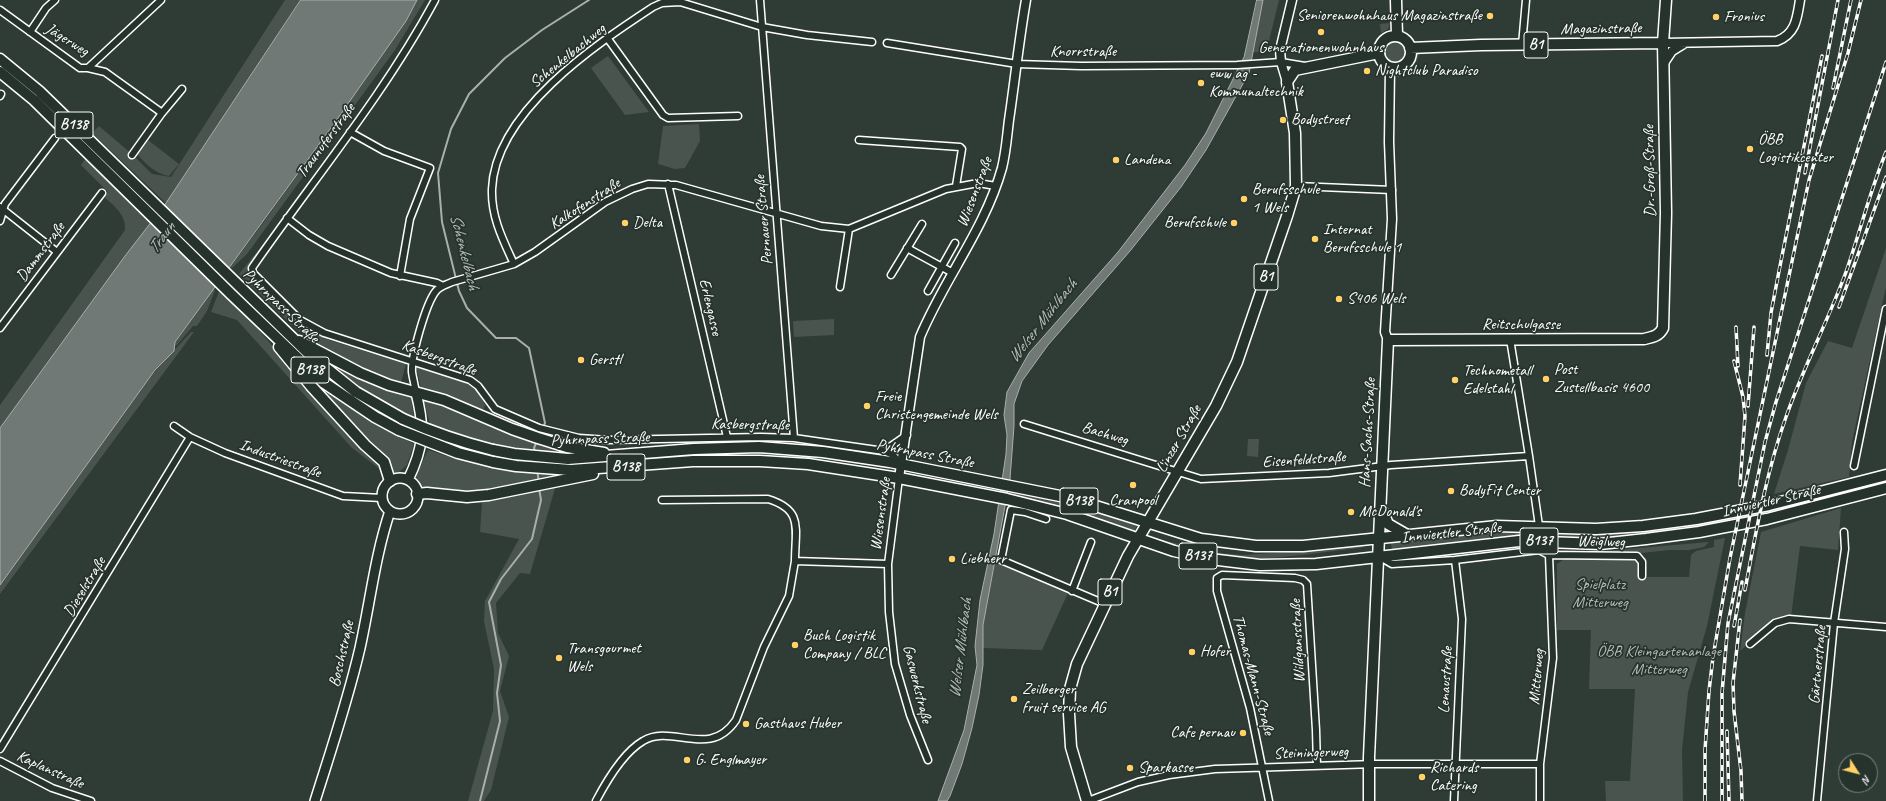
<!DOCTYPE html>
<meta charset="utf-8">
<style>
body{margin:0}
#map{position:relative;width:1886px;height:801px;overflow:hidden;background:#2f3b35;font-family:Caveat,sans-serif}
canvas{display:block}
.north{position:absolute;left:1838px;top:753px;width:40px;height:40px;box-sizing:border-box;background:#26332d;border:1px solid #7d8581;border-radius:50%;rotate:126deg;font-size:11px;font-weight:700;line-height:16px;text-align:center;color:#fff}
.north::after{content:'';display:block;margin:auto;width:14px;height:18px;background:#ffd166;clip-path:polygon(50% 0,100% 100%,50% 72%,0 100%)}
</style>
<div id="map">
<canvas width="1886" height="801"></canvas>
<div class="north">N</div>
</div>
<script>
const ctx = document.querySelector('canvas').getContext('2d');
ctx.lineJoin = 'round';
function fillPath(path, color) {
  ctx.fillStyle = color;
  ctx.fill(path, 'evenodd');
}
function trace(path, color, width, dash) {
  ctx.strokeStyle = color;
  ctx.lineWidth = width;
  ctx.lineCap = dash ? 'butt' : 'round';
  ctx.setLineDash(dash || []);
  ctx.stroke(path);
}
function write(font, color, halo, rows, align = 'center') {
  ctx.font = font + ' Caveat,sans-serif';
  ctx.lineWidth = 3.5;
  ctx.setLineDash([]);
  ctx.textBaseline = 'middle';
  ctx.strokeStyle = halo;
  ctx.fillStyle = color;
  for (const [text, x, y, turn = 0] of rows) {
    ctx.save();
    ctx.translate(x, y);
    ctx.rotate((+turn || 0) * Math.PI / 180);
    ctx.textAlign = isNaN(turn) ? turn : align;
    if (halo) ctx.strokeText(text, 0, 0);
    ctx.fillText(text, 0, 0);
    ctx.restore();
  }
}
const green = new Path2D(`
 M285,0h16l-135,203 -74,-70 7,-7 34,29 19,19 19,3z
 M417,0h8l-30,50 -148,204 -15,14 -2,-1 33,-44 143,-202z
 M1263,0h16l-13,53 -13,-1z
 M1390,23l-2,6 -7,4 -1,-9z
 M1383 52a11 11 0 1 1 22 0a11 11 0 1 1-22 0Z
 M1419,53c-1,12 -11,18 -20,24l-4,-1 14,-12 6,-10z
 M608,56l41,56 -24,3 -34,-47z
 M699,124l1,17 -15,27 -10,1 -17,-5 5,-38z
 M148,140l31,24 -10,12c-15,-3 -22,-11 -32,-22z
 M86,158l66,65 -27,33 -125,172v-23l125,-175c1,-16 -11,-24 -22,-34l5,-4 -27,-27z
 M273,241l-20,30 48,53 28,16 77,24 -8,30 13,4 3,20c-36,-17 -65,-34 -95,-61l5,-7 -27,-20 -58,-56 26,-32z
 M1886,248v39l-34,155 -3,35 -75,17 14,-44 18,-67 22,-42 24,7z
 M213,289l2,1 -8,21 -10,15h-4l-16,19 -4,1z
 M220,289l23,23 52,60 82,89 4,9 -29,-22 -115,-128 -26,-8z
 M834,319v16l-40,2 -1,-16z
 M191,332h3l-194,262v-9l135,-187 21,-28z
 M416,367l48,15 13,7 8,16 -5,14 96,34v2l-71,-8 -36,-9 -39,-13z
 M303,369c33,32 70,55 111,75l-7,21 -8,7h-7z
 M1248,439h11l-1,18 -11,-1z
 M428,450c45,16 89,20 136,24l-93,20 -51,-3 -4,-15z
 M556,485l-26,89 -10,-1 -24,30 2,30 11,23 -9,35 9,26 -18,73 -7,11h-16l25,-90 1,-42 -10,-48 1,-20 34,-62 -39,-7 2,-30z
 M1009,491l79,17 49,18 -4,7c-43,-17 -79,-28 -124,-38z
 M1841,508l-3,42 -38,-4 -9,71 -14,3 -37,31 5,-38 16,-81z
 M1729,518l-1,5 -94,13 -38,3 -62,-3 -38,1 -104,13 -1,-8 91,-10 24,-1 95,3 74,-7z
 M1154,538l62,15 28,2 69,-5 44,-5 8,1 -5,2c-46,5 -93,14 -140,9 -21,-2 -42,-10 -62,-16z
 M1725,538l-18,88 -19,66 -6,58 1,51h-77l-1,-20h25l5,-92h-46l2,-59h-34v-66l9,-6h66l7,8v11h50l2,-22 5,-4 18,-4v-7z
 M1709,542l-5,5 -15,3h-20l-36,4 -74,-1v-3l34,2z
 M994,562l74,31 -26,57 -59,-2v-23z`);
const water = new Path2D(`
 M301,0h116l-11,21 -73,104 -158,217 -1,9 -19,19 -155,215v-157l125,-172 41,-53z
 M1257,0h6l-14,73 -43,77 -25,37 -51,64 -82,94 -26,36 -8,23v22l-4,53 -27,146v40l-4,30 -7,33 -10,36 -12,32 -3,5h-9l26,-71 13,-65 -2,-19 5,-46 14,-66 12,-80 1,-19 -3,-20 3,-23 22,-39 89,-101 67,-87 21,-32 38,-76z`);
const stream = new Path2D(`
 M540,435l5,-12 -16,-75 -13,-10h-20l-29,-30 -8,-17 -17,-69 -4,-49 13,-44 18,-35 36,-36 37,-28 47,-30
 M535,452l-1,-4 3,-7
 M537,470l2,12
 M480,801l20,-80 -3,-28 4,-28 -12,-63 12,-23 31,-40 9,-39 -2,-12`);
const minor = new Path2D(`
 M435,0c-51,95 -122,180 -183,268l1,5 47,47 24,13 146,47 8,6 17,23 44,19 40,10 29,2 153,-3 33,1 90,13 23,-16
 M760,0l34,438
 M0,10l80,58h8l17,4 57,41 -30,42
 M30,32l16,-24 9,-8
 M608,39l55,76 5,3 70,-2
 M887,43l130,21 64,2 156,-1 44,-3 24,4
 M1522,45l4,-45
 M88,68l73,-68
 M0,96l1,-2
 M162,113l20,-24
 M350,132l34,19 46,17 -20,51 -10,57
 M859,140l101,7 2,2 -6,37
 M668,184l59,253
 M1296,186l96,4
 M0,207l57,45
 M287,218l22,17 19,11 63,27 46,10 6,3
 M0,221l5,-17 50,-66
 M907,248l46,25
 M514,264c-11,-24 -23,-47 -22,-75 3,-77 103,-144 161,-182l9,-4 18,-1 82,25 45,8 65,7
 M891,275l31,-51
 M840,287l9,-58
 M928,291l27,-48
 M0,328l102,-135
 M1510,339l19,117 10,70
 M416,393c-1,-7 -3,-14 -4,-21 -1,-16 14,-69 24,-81 4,-5 10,-6 16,-9l62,-18 21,-12 70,-50 27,-13 16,-5 28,1 145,41 28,3 97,-40 32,-6 18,3
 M1024,424l177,55 128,-6 62,-8 138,-9
 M174,426l16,11 35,16 118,43 39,2
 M884,451l9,4 8,9
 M1854,466l32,-157
 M899,478l-11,86 1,48 6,52 15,51 18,45
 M662,500l106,-1c36,11 27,30 27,62
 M1046,519l-21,-7 -14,-2 -10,50 104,44
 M1380,557l12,7 63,-4 84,-10 10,5 88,1 5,6v14
 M1072,591l19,-49
 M1750,644l25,-21 14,-4 97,8
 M0,749l190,-312
 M0,761l52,27 39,13
 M596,801c10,-19 28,-49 47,-60 29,-18 66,19 93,-21l28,-73 25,-51 6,-35 93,3
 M1088,801l50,-19 31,-7 46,-6 161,-5h164
 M1269,801l-19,-93 -33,-117v-13l5,-3 73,3 8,2 4,4 9,146 1,36
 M1454,801l8,-182 -7,-59
 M1540,801v-37l13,-106 -4,-103
 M1817,801l17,-178 11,-74 -1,-17`);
const tertiary = new Path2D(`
 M1663,43l114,-2c19,-7 20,-23 23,-41
 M1664,63l8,-12 13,-8
 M1287,82l-6,-20 -1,-12 12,-50
 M1388,340l-3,-8 7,-113 -3,-77 1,-75
 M899,478l21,-141c24,-58 65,-108 82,-169 4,-16 5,-32 7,-48 6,-40 10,-80 17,-120`);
const secondary = new Path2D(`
 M382 496a18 18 0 1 1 36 0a18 18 0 1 1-36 0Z
 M408,480c16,-33 17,-52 8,-87
 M315,801c16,-51 33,-101 45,-153 10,-45 15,-92 30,-137`);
const primary = new Path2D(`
 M1396,0l1,36
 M1379 52a16 16 0 1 1 32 0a16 16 0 1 1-32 0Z
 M1410,48l71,-3 182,-2
 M0,59l39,32 272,265 45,36 47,27
 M0,72l34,28 198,195 91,87 52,35 24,13
 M299,341l61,32 29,12 55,15 68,29 26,9 29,9 37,6
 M279,347l32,39 54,59 19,17 6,19
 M493,450l21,4 54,5 126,-10 65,-2 64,5 67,10 180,36 131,41 55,7h47l194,-20 99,3 47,-3 53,-7 73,-14 117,-30
 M493,462l23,4 55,4 122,-9h67l48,3 91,14 108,21 60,15 107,37 36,8 50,6 56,-1 203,-23 81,3 46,-5 53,-7 68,-13 119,-31
 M417,494l10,-1 40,4 22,-2 104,-21
 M1382,510l6,14 19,11
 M1087,801l-16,-54 -2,-33 1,-25 7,-25 51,-108 88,-150 21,-44 50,-146 9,-30 -1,-53 -8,-51 8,-12 84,-17
 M1369,801v-44l19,-417 256,-1c9,-2 15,-3 19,-11l3,-115 -3,-170 3,-43`);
const rail = new Path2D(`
 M1833,88l18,-88
 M1805,173l33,-173
 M1839,307l47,-130
 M1736,327l2,39
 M1767,355l4,-42 8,-42 43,-215
 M1734,361l9,36 2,19 -5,69
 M1748,406l6,-79
 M1745,590c11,-58 21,-117 41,-173 17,-49 42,-96 60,-145 14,-40 24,-81 40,-120
 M1740,620l-7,63 1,28 7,60 1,30
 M1734,626l8,-44
 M1727,731l2,70
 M1705,801v-51l4,-59 4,-34 17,-99 79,-378 39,-127 13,-53
 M1722,801v-108l6,-70 37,-181 11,-40 110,-340`);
const primaryBridge = new Path2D(`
 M403,419c29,13 58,23 90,31
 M399,430l59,23 35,9`);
const markers = [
 [1490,16,4,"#ffd166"],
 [1716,17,4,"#ffd166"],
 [1321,32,4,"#ffd166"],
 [1367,71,4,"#ffd166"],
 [1201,83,4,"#ffd166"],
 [1283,120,4,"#ffd166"],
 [1750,149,4,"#ffd166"],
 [1116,160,4,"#ffd166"],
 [1244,199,4,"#ffd166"],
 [625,223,4,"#ffd166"],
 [1234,223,4,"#ffd166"],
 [1315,239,4,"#ffd166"],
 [1339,299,4,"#ffd166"],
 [581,360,4,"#ffd166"],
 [1546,379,4,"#ffd166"],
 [1455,380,4,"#ffd166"],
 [867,406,4,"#ffd166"],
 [1133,485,4,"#ffd166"],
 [1451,491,4,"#ffd166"],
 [1351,512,4,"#ffd166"],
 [952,559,4,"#ffd166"],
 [795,645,4,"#ffd166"],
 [1192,652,4,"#ffd166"],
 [559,658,4,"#ffd166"],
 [1014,699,4,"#ffd166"],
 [746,724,4,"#ffd166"],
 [1243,733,4,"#ffd166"],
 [687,760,4,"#ffd166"],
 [1130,768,4,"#ffd166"],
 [1422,777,4,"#ffd166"]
];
const shields = [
 [1536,45,24],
 [74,125,38],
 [1266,277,24],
 [310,370,38],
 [626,467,38],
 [1079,501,38],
 [1539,541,38],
 [1198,556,38],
 [1110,592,24]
];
const shieldNames = [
 ["B1",1536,45],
 ["B138",74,125],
 ["B1",1266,277],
 ["B138",310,370],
 ["B138",626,467],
 ["B138",1079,501],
 ["B137",1539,541],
 ["B137",1198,556],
 ["B1",1110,592]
];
const poiNames = [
 ["Seniorenwohnhaus Magazinstraße",1482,16,"right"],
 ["Fronius",1724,17],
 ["Generationenwohnhaus",1321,48,"center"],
 ["Nightclub Paradiso",1375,71],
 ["eww ag -",1209,74],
 ["Kommunaltechnik",1209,92],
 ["Bodystreet",1291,120],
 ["ÖBB",1758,140],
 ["Logistikcenter",1758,158],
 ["Landena",1124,160],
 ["Berufsschule",1252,190],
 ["1 Wels",1252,208],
 ["Delta",633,223],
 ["Berufschule",1226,223,"right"],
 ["Internat",1323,230],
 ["Berufsschule 1",1323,248],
 ["S406 Wels",1347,299],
 ["Gerstl",589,360],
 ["Post",1554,370],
 ["Zustellbasis 4600",1554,388],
 ["Technometall",1463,371],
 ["Edelstahl",1463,389],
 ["Freie",875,397],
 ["Christengemeinde Wels",875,415],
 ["BodyFit Center",1459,491],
 ["Cranpool",1133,501,"center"],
 ["McDonald's",1359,512],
 ["Liebherr",960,559],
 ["Buch Logistik",803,636],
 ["Company / BLC",803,654],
 ["Transgourmet",567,649],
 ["Wels",567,667],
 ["Hofer",1200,652],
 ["Zeilberger",1022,690],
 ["fruit service AG",1022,708],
 ["Gasthaus Huber",754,724],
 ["Cafe pernau",1235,733,"right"],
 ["G. Englmayer",695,760],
 ["Sparkasse",1138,768],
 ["Richards",1430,768],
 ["Catering",1430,786]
];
const streetNames = [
 ["Magazinstraße",1601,29,-1],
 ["Jägerweg",67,40,32],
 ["Knorrstraße",1083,52],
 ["Schenkelbachweg",568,56,-39],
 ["Traunuferstraße",326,141,-54],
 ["Dr.-Groß-Straße",1650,171,-91],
 ["Wiesenstraße",975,192,-69],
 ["Kalkofenstraße",585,204,-33],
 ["Pernauer Straße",764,220,-95],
 ["Dammstraße",41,252,-53],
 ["Pyhrnpass Straße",281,306,44],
 ["Erlengasse",710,307,77],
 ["Reitschulgasse",1521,325],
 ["Kasbergstraße",439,358,20],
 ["Kasbergstraße",750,425,1],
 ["Hans-Sachs-Straße",1368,433,-87],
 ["Bachweg",1105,434,17],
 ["Pyhrnpass Straße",600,439,-2],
 ["Linzer Straße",1179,439,-60],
 ["Pyhrnpass Straße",925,454,11],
 ["Industriestraße",280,459,20],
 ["Eisenfeldstraße",1304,460,-4],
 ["Innviertler Straße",1771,501,-13],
 ["Wiesenstraße",881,514,-82],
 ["Innviertler Straße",1451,533,-6],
 ["Weiglweg",1601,542,1],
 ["Dieselstraße",85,587,-59],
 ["Wildgansstraße",1298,641,-93],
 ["Boschstraße",342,654,-77],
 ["Gärtnerstraße",1818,665,-85],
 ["Thomas-Mann-Straße",1253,675,75],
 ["Mitterweg",1537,677,-85],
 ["Lenaustraße",1446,680,-87],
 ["Gaswerkstraße",917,684,76],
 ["Steiningerweg",1311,753,-2],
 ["Kaplanstraße",50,770,24]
];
const parkNames = [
 ["Spielplatz",1600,585],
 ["Mitterweg",1600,603],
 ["ÖBB Kleingartenanlage",1659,652],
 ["Mitterweg",1659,670]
];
const waterNames = [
 ["Traun",162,238,-54],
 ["Schenkelbach",464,252,76],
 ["Welser Mühlbach",1043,321,-52],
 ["Welser Mühlbach",961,648,-83]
];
fillPath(green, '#4a544f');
fillPath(water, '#707975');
trace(water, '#a9afac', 1);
trace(stream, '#a9afac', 2);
trace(minor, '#fff', 9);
trace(tertiary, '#fff', 11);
trace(secondary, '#fff', 12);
trace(primary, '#fff', 13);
trace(minor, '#26332d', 6);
trace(tertiary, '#26332d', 8);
trace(secondary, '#26332d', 9);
trace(primary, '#26332d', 10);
trace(rail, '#fff', 3.5);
trace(rail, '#26332d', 2, [6]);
trace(primaryBridge, '#fff', 13, []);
trace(primaryBridge, '#26332d', 10);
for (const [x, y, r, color] of markers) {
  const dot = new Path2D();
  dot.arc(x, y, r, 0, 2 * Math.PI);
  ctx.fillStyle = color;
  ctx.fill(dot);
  trace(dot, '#26332d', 1.5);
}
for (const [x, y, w] of shields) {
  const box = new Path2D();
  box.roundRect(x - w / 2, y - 13, w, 26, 3);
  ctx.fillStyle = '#26332d';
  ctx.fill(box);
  trace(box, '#fff', 1);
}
write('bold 15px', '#fff', null, shieldNames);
write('16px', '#fff', '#26332d', poiNames, 'left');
write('16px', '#fff', '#26332d', streetNames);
write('16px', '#b7bbb9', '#26332d', parkNames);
write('italic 17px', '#b8bcba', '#26332d', waterNames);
</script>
